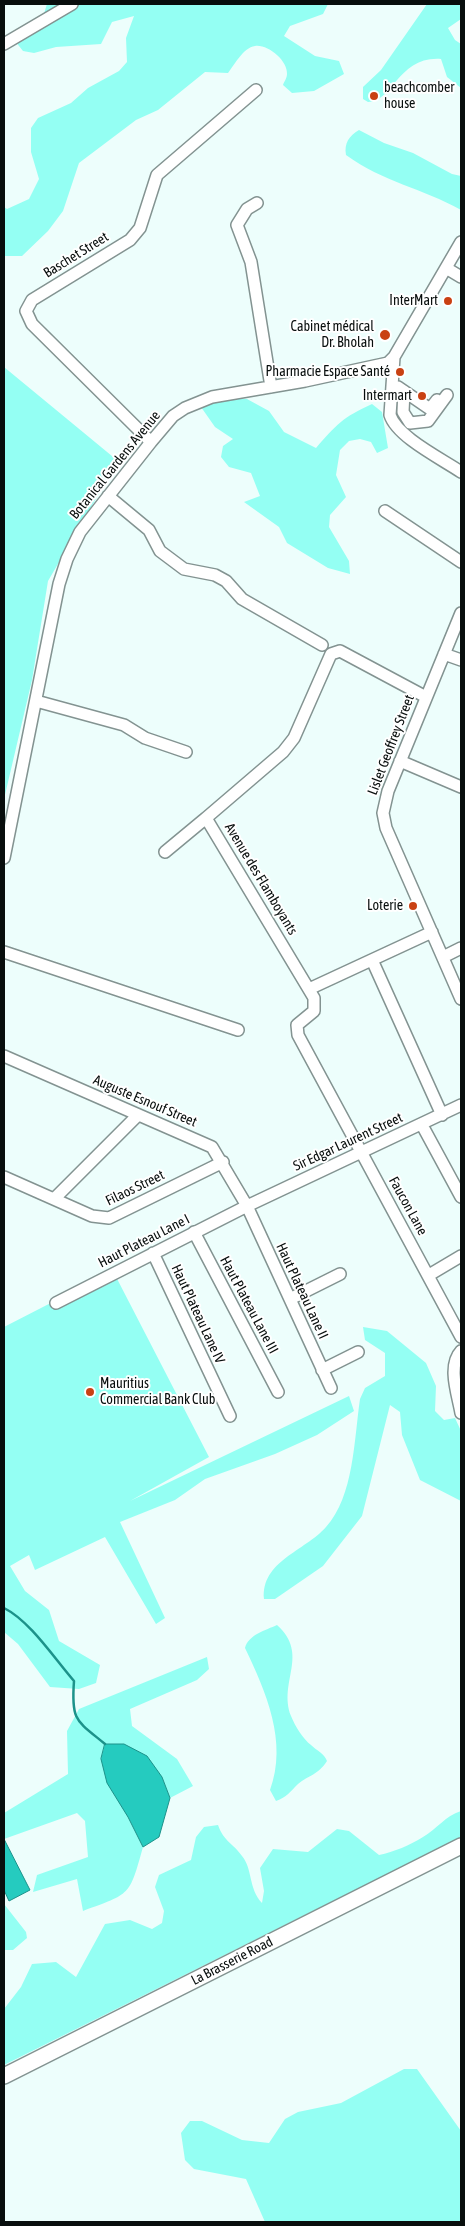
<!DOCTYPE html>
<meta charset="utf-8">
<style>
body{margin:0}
#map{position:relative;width:465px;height:2226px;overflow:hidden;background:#edfefc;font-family:"Asap Condensed",sans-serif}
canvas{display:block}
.frame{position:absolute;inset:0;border:5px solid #080e0d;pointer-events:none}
</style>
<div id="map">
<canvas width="465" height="2226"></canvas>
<div class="frame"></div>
</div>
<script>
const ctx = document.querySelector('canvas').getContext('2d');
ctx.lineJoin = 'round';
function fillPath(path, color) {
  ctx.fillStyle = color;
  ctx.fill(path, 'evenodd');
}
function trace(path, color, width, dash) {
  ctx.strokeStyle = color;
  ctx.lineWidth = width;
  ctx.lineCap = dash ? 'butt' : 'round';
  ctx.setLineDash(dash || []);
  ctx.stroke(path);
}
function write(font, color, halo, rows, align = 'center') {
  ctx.font = font + ' "Asap Condensed",sans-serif';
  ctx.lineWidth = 4;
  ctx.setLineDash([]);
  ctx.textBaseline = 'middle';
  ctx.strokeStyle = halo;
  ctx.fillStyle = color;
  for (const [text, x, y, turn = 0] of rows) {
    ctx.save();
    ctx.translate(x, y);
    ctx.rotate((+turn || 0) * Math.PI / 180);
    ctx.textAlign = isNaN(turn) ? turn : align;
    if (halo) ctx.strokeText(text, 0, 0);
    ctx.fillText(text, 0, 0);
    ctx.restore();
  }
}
const green = new Path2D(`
 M47,4h281l-5,10 -33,12 -6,10 31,20 24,5 5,13 -30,17 -22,2 -9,-8c1,-3 4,-7 4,-11 1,-13 -19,-30 -32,-28 -12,2 -20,18 -27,27l-23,-1 -47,38 -22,10 -57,43 -16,48 -15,20 -26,25h-18v-49l3,2 22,-10 10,-20 -8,-27v-24l7,-10 33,-15 17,-15 31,-17 8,-9 -1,-24 8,-22 -22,6 -11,22 -45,3 -22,6 -11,-2 -8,-10 27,-21z
 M427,4h34v15l-13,9 7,12 6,4v44l-14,-11 -6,-18c-43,-3 -48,43 -73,43l-5,-3v-12l18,-17z
 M359,130l25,13 29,10 39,21 9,2v34c-39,-22 -78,-28 -115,-55 -2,-12 3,-19 13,-25z
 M4,367l114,94 -70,120 -16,99 -28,119z
 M223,397l24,2 22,12 15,21 32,16c20,-23 27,-31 56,-44l10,8 6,36 -11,5 -6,-11 -11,-3 -11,2 -9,9 -4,25 10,22 -16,18 -1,12 20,34 1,13 -22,-6 -41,-25 -8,-16 -35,-25 16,-6 -9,-23 -22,-6 -8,-10 2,-11 10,-7 -18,-12 -14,-20z
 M113,1271l96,186 -79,44 219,-105 5,15 -37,24 -42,19 -70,25 -30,21 -55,22 45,96 -9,6 -51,-87 -70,33 -6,-15 -19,11 15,25 24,19 10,31 41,24 -4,18 -17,6 -29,-2 -32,-43 -14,-12v-305z
 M363,1327l24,4 39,32 10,23 -1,25 9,9 11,-2 6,13v70l-41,-21 -18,-45 -2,-23 -10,-7 -28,111 -39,50 -48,33h-11c-3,-38 41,-48 62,-72 28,-31 28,-87 34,-128l5,-11 20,-12v-23l-20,-13z
 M277,1625c33,30 1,56 14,91 4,10 12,23 20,29 6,6 13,8 16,16 -9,14 -18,14 -29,23 -8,8 -11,13 -22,17l-6,-11c18,-48 -4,-98 -25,-142 3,-13 21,-18 32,-23z
 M207,1657l2,12 -12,11 -67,29 2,17 45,33 16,27 -23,12 -8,-21 -34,40 15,30c-14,50 -12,46 -60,64l-6,-32 -44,13 4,-17 51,-18 -3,-36 -8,-8 -73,26v-26l64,-39 -1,-43 12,-22z
 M461,1811v26l-457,228v-56l17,-22 11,-23 24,-2 20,15 29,-53 25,-4 22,9 10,-6 2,-12 -9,-24 4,-12 32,-15 5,-23 8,-10 14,-2c6,17 15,18 24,31 11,13 6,32 20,47l2,-12 -4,-23 13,-19 35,3 29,-23 12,2 30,24c15,-3 31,-10 44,-18 14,-8 22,-21 38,-26z
 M4,1904l22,28 1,6 -14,12h-9z
 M404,2069h13l44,62v91h-196l-19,-43 -52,-10 -9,-9 -4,-27 9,-12h12l40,19 27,3 16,-24 13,-7 43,-9z`);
const water = new Path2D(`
 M105,1744h19l23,12 15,21 8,21 -11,39 -16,10 -15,-30 -21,-34 -6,-24z
 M4,1839l26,51 -21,11 -5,-11z`);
const stream = new Path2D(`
 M4,1608c26,13 50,50 70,73 -3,40 2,39 31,63`);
const minor = new Path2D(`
 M4,44l68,-40
 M257,203l-10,6 -10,16 14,37 20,125
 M446,268l15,9
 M394,357l-4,58c7,22 52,44 71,57
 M398,387l32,22 7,-9
 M404,391l-1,21 7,11 18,-2 19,-26
 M151,442l-119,-118 -6,-13 6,-11 98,-60 10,-12 17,-53 99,-85
 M108,496l41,34 11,21 24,18 31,6 11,6 16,18 80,46
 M385,511l76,51
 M461,613l-73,178 -5,22 3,15 75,171
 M444,654l17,6
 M426,697l-86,-46 -9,3 -37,84 -11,14 -77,66 108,180v13l-17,14 1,10 163,302
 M36,701l88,24 21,13 41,14
 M400,761l61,26
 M165,852l41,-34
 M4,858l55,-274 8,-25 13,-27 71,-90 22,-26 12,-8 27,-11 93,-16 83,-18 6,-6 67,-115
 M4,952l234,78
 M443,957l18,-9
 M372,960l70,155
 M309,989l123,-57
 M4,1056l208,91 35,59 84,182
 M422,1125l39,72
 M4,1177l88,39 17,2 114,-56
 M55,1198l83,-83
 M194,1232l84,160
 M153,1253l77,163
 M429,1275l32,-19
 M290,1299l50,-25
 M56,1303l191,-97 214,-101
 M461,1351c-14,15 -3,44 0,62
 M322,1370l36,-18`);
const major = new Path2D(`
 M4,2076l457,-230`);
const markers = [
 [374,96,5,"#c94113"],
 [448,301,5,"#c94113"],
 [385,335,6,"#c94113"],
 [400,372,5,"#c94113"],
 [422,396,5,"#c94113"],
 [413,906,5,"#c94113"],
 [90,1392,5,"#c94113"]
];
const poiNames = [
 ["beachcomber",384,88,"left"],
 ["house",384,104,"left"],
 ["InterMart",438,301],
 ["Cabinet médical",374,327],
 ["Dr. Bholah",374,343],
 ["Pharmacie Espace Santé",390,372],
 ["Intermart",412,396],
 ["Loterie",403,906],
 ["Mauritius",100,1384,"left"],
 ["Commercial Bank Club",100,1400,"left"]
];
const streetNames = [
 ["Baschet Street",76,255,-32],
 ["Botanical Gardens Avenue",115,465,-51],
 ["Lislet Geoffrey Street",391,745,-69],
 ["Avenue des Flamboyants",261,879,59],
 ["Auguste Esnouf Street",145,1101,23],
 ["Sir Edgar Laurent Street",348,1142,-25],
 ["Filaos Street",135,1188,-26],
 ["Faucon Lane",408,1206,61],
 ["Haut Plateau Lane I",144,1241,-27],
 ["Haut Plateau Lane II",302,1291,65],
 ["Haut Plateau Lane III",249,1305,62],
 ["Haut Plateau Lane IV",198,1314,65],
 ["La Brasserie Road",232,1961,-27]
];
fillPath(green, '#94fff3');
fillPath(water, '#25cbbf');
trace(water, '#1c928a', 1);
trace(stream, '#1c928a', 2.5);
trace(minor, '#839391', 14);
trace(major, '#839391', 18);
trace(minor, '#fff', 11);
trace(major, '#fff', 15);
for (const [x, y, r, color] of markers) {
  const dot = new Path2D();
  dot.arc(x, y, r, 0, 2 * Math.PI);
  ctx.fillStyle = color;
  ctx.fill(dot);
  trace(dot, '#fff', 2);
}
write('14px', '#080e0d', '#fff', poiNames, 'right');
write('14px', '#080e0d', '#fff', streetNames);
</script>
